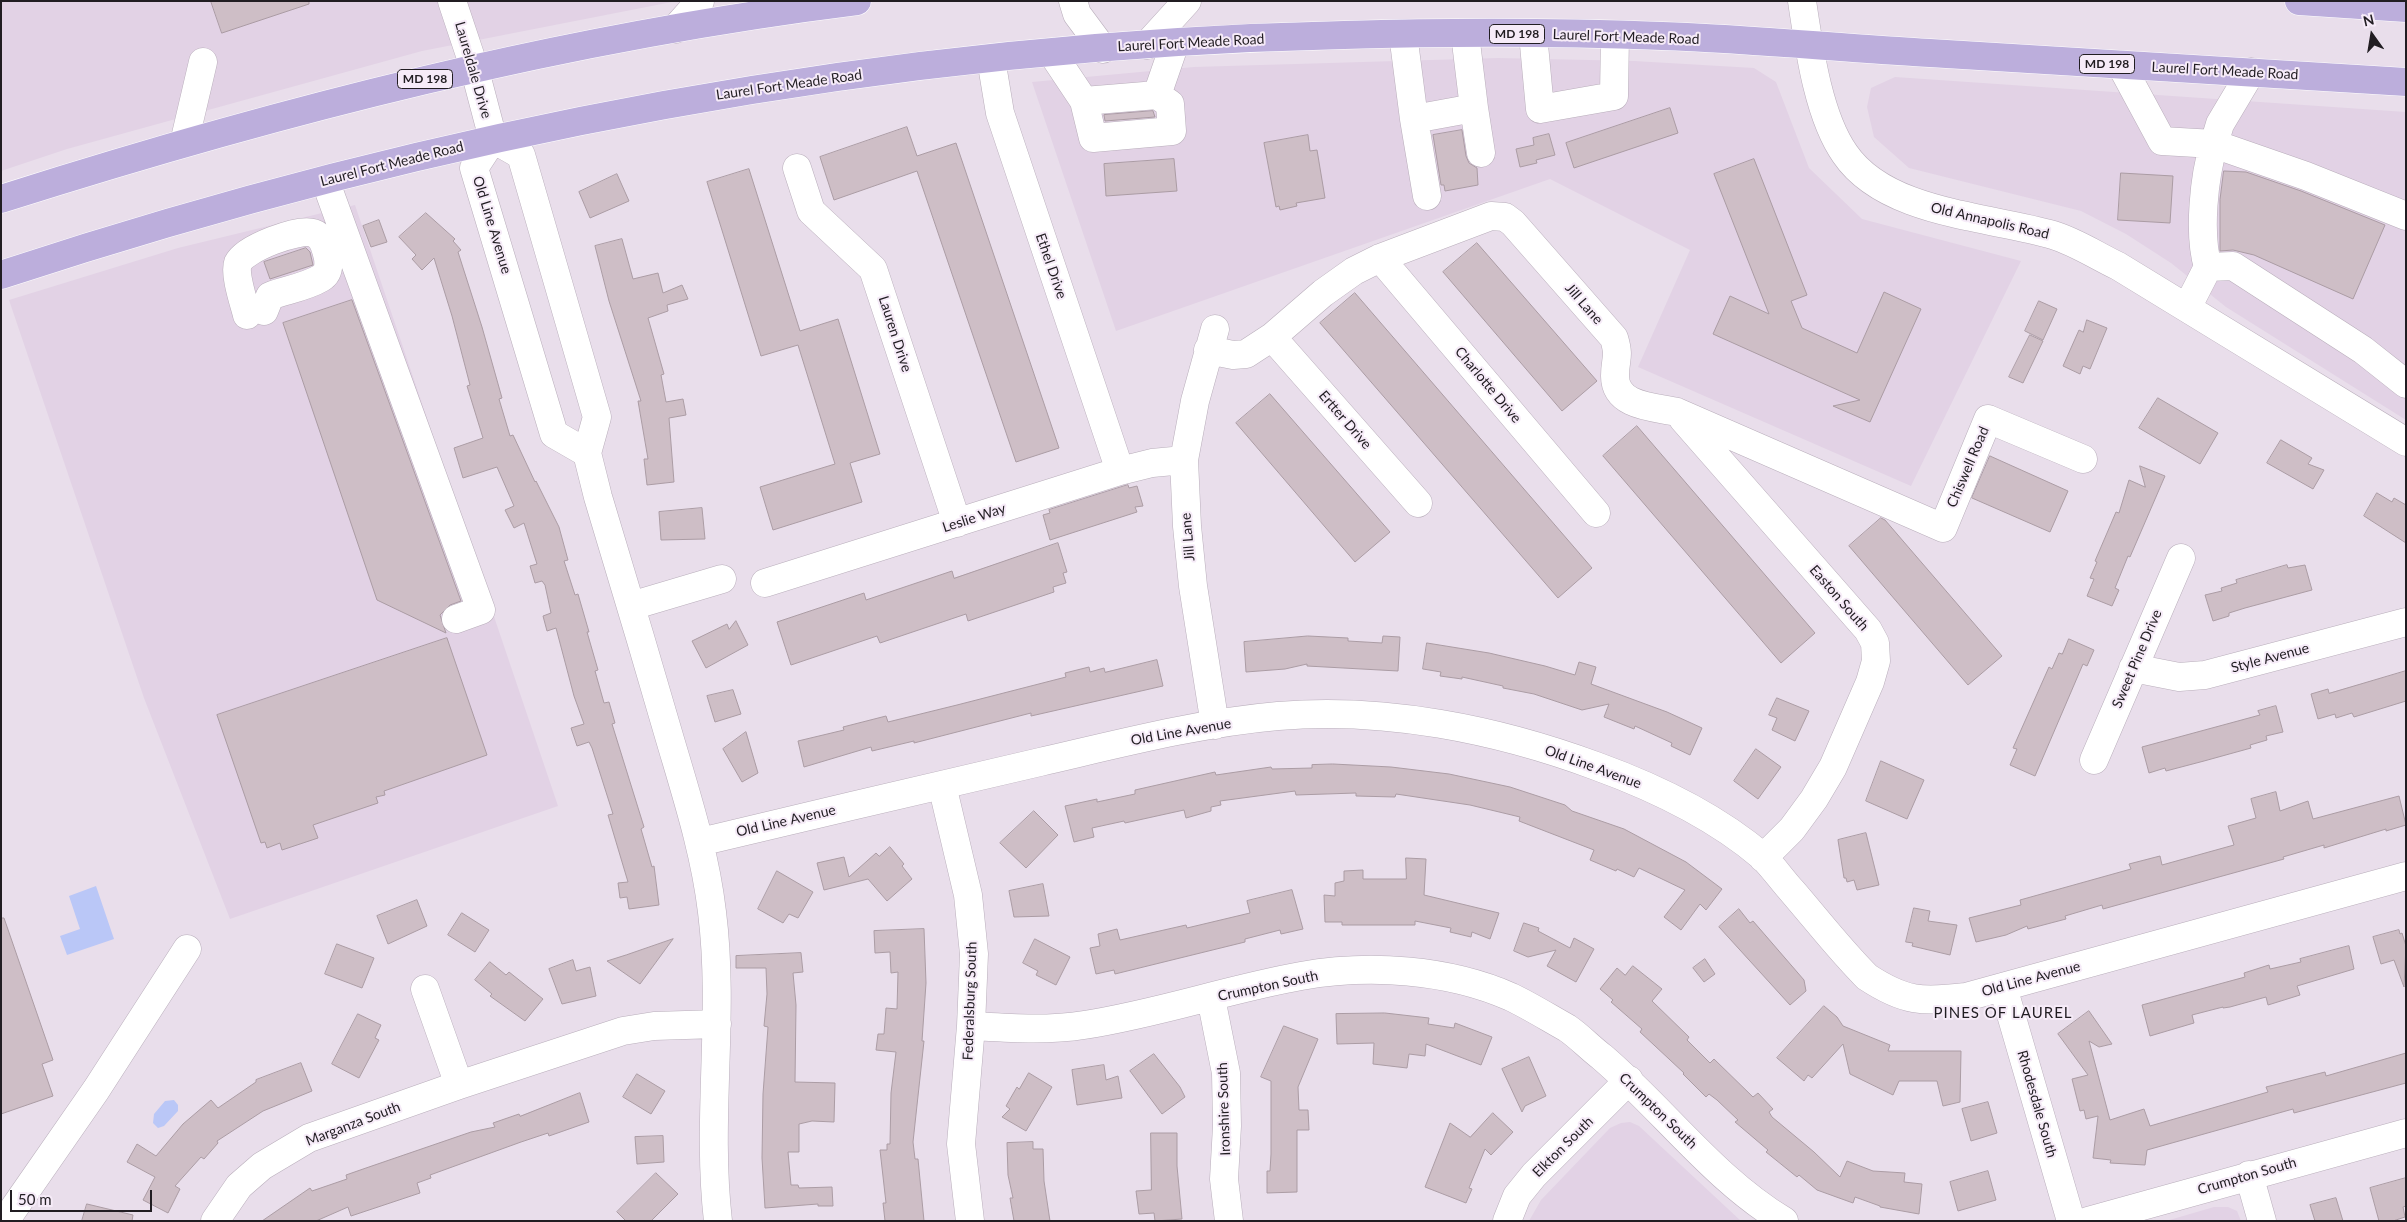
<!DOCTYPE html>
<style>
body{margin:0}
#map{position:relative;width:2407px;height:1222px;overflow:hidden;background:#e9deeb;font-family:Lato,sans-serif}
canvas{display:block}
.frame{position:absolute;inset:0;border:2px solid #211d22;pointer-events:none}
.north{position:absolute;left:2347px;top:10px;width:50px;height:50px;-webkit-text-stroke:4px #f6ebf8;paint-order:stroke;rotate:347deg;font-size:14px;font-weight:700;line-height:20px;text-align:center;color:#211d22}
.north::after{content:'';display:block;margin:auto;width:18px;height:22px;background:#211d22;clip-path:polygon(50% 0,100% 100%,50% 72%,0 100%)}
.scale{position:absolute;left:10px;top:1190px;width:142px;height:22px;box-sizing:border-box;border:2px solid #211d22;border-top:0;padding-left:6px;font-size:15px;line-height:18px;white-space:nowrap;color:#211d22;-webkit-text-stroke:4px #f6ebf8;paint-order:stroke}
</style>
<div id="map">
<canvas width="2407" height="1222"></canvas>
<div class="frame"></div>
<div class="north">N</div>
<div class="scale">50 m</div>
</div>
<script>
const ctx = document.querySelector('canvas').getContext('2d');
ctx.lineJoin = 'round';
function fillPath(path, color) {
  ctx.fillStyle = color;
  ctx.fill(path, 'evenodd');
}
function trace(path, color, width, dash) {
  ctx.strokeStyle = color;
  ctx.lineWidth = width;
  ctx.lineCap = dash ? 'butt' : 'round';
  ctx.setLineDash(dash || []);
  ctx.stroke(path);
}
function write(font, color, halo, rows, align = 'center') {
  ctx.font = font + ' Lato,sans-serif';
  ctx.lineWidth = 4;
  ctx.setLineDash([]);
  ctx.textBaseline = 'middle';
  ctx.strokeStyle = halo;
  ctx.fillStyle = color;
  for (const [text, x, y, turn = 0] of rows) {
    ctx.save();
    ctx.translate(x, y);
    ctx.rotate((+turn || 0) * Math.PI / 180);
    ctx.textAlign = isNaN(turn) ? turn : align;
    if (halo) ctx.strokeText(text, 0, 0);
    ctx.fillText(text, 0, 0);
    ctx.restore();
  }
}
const built = new Path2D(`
 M1,1h676l-255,50 -355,98 -66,22z
 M1498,58l136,3 120,7 22,14 33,86 53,51 159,42 -110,225 -273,-119 52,-117 -140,-71 -434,152 -84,-249 162,-15z
 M1895,77l511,35v308l-180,-113 -55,-44 -45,-29 -45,-23 -172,-43 -35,-31 -7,-30 4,-19z
 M355,205l203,601 -328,113 -86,-221 -135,-398 169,-52z
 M1630,1122l9,4 102,95h-212l12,-21 69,-72 11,-5z
 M2214,1207h14l9,4 4,10h-75z`);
const water = new Path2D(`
 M96,886l18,53 -47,16 -7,-19 20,-7 -11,-33z
 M174,1100l4,5v6l-14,15 -6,2 -5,-5 1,-9 11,-13z`);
const building = new Path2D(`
 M211,1h98v3l-87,29z
 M1670,108l8,25 -104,35 -8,-25z
 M1153,111l2,6 -50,4 -1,-6z
 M907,127l10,29 39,-13 103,305 -43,14 -99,-291 -83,29 -14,-43z
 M1462,130l4,26 3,7 8,5 1,17 -33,6 -1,-6h-3l-8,-50z
 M1549,134l6,21 -19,5 1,3 -17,4 -4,-18 18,-4 -1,-7z
 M1308,135l2,16 7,-1 8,48 -29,5 1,3 -17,4 -1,-4 -3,1 -12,-64z
 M1174,159l3,32 -71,5 -2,-32z
 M1754,159l53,136 -16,6 11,27 55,25 27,-61 37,17 -51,113 -37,-16 27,-6 -147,-66 17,-38 39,18 -55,-140z
 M749,169l51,162 38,-12 42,135 -30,9 12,39 -89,28 -13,-43 75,-23 -37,-119 -37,11 -54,-174z
 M2224,171l22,1 55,19 84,34 -32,74 -99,-44 -21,-5 -13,1v-51z
 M2121,173l52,3 -3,47 -52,-3z
 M617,174l12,27 -39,17 -11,-26z
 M426,213l29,26 -2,2 8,9 -3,2 24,75 20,71 -3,1 11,37 3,-1 22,47 1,-1 23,46 9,33 -4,1 11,34 3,-1 11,38h-2l11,38 -3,1 9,32 5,-1 6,21 -3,1 32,103 -3,2 11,38 2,-1 5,39 -30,4 -2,-12 -7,1 -2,-15 10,-1 -20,-67 5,-1 -21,-66 -3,-6 -12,4 -6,-18 13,-4 -10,-28 -18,-68 -9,3 -4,-15 8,-3 -6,-28 -3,-4 -7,2 -5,-17 7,-2 -13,-41 -10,5 -9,-18 9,-4 -17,-39 -34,11 -9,-30 29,-10 -16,-52 3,-1 -18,-69 -18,-58 -12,12 -10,-11 4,-4 -17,-18z
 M379,220l8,22 -16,5 -8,-21z
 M622,239l11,40 25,-6 5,20 19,-8 6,14 -21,6 1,6 -20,7 16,56 -3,1 5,27 17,-3 3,16 -17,3 5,64 -27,3 -3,-26h4l-10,-58h3l-32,-100 -14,-55z
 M1477,243l120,138 -35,30 -119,-139z
 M306,248l4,4 3,13 -43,14 -6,-17z
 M1355,293l237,275 -34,30 -238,-275z
 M352,300l109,301 -11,4 -10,10 6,18 -69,-33 -94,-277z
 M2039,301l18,8 -14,31 -18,-9z
 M2087,320l20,8 -17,41 -7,-3 -3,8 -17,-8 16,-36 4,2z
 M2030,335l13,6 -20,42 -14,-6z
 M1270,394l120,138 -35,30 -119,-139z
 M2158,398l60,35 -18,31 -61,-36z
 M1637,426l178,207 -34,30 -178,-207z
 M2281,440l31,18 -4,6 16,6 -11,19 -46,-26z
 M1990,456l78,35 -18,41 -78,-34z
 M2140,466l25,10 -35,81 -2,-1 -13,32 4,2 -7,16 -25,-10 7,-17 -4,-1 7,-16 -2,-1 21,-49 3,1 10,-33 16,7z
 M1128,485l1,3 8,-2 6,20 -8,1 2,5 -87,28 -7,-25 7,-2 -1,-3z
 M2377,493l15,9 2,-4 12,7v38l-42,-27z
 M702,508l3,31 -44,1 -2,-28z
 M1881,518l4,2 117,136 -34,29 -119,-139z
 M1058,543l9,29 -4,1 3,10 -13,4 1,5 -86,29 -2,-7 -86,29 -3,-7 -86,29 -14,-43 87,-29 2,7 86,-29 2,7z
 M2287,565l1,3 17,-3 7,25 -67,18 -16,5v3l-16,5 -8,-26 17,-4 -1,-3 16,-5 -1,-3z
 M736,621l12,24 -42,23 -14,-27 35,-17 2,5z
 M1308,636l40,2v3l34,2 1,-7 17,1 -2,34 -91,-5v-2l-22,5 -39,3 -2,-30z
 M447,638l40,117 -103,36 1,4 -9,2 2,6 -65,22 5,13 -36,12 -2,-7 -13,5 -2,-6 -4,1 -44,-128z
 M2069,639l25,11 -7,16 -4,-2 -48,112 -25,-11 7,-16 -4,-1 36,-81 3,2 7,-16 3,1z
 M1427,643l62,10 56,13 30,9 4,-13 17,5 -5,17 76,28 35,16 -12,27 -19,-9 1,-3 -37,-17 -1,3 -30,-12 5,-13 -27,6 -48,-16 -31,-6v-2l-41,-9v2l-22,-3 1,-4 -18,-3z
 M1157,660l6,26 -132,30v-3l-117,30v-2l-42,10 -1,-4 -67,20 -6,-26 46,-11 -1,-3 43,-11 2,6 69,-17 109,-28 -1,-4 24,-6 1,5 14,-4 1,4z
 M2406,671v30l-52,16 -2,-4 -16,5 -1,-4 -17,5 -7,-25 17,-5 1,4z
 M733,690l8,24 -26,8 -8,-26z
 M1777,698l32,13 -14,30 -23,-11 5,-12 -8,-3z
 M2276,706l7,26 -17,4 1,4 -17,5 1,3 -47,13 -38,10 -1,-3 -16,5 -7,-26 118,-32 -2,-4z
 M746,732l12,41 -16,9 -19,-33z
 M1756,749l25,18 -23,32 -24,-18z
 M1881,761l43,19 -17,39 -41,-18z
 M1333,764l58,3 58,7 61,13 55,18 7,6 52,18 62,33 36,27 -16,21 -6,-6 -19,26 -17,-13 21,-27 -46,-22 -5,9 -17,-8 -1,2 -26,-11 4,-10 -75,-29 1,-4 -50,-12 -74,-11 -1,3 -39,-1v-3l-60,2 -1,-4 -75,10 1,4 -10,2v4l-25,7 -2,-8 -59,13 -1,-2 -32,7 2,9 -20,5 -9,-36 32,-7v3l38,-8v-4l80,-18 1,3 55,-8 1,2 40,-1v-3z
 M2276,792l4,19 28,-10 5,18 86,-23 7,29 -20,6v-2l-62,19v-3l-41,12 1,2 -181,50 -1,-4 -37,11 1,3 -38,10 -1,-3 -21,9 -30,7 -7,-24 52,-13 -1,-5 111,-31 -2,-5 31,-8 2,9 72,-20 -6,-19 28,-8 -5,-19z
 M1034,811l24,24 -32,33 -26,-25z
 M1866,833l13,52 -22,5 -3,-10 -7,2 -1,-4h-2l-6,-38z
 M890,847l14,17 -2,2 10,13 -25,22 -19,-22 -44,11 -7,-27 27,-6 5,20 27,-24 3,3z
 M1406,858l20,1 -2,36 75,18 -9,26 -18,-7 -1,5 -21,-5 1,-4 -36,-7v4h-73v-3h-17l-1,-27 11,1v-13l9,-2v-10l19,-1v9h43z
 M777,871l36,21 -15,26 -9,-4 -6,9 -25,-14z
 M1043,884l6,32 -35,1 -5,-26z
 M1292,890l11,39 -22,5 -1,-4 -35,9v3l-130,32 -1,-4 -18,4 -6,-26 10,-2 -2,-12 19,-5 3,11 66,-15 1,3 63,-15 -3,-12z
 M417,900l10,26 -39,18 -11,-28z
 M1914,908l16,3 -2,10 29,4 -7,30 -38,-9 1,-3 -7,-1z
 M1739,909l11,14 3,-2 51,59 2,11 -16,14 -71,-78z
 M462,913l27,17 -14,22 -27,-17z
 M1,918h3l49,142 -11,4 11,32 -52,18z
 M1524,923l15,5 -1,3 32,17 4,-10 20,11 -18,33 -29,-16 9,-16 -28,7 -14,-6z
 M924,929l2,54 -4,58h2l-11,101 2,17h3l6,62h-39l-2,-18h3l-6,-53h7v-6h3l1,-51 5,-41 -20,-2 2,-16h6l2,-26 11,1 1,-37 -7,1 -1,-21 -15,1 -1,-22z
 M2399,930l1,4 2,-1 4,13 -2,41 -10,-27 -13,4 -8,-27z
 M673,939l-33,45 -33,-23 19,-6z
 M1035,939l35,18 -14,28 -20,-10 2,-4 -15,-8z
 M337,944l37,14 -12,30 -37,-14z
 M2349,946l5,23 -57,17 3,9 -32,10 -2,-8 -36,10 -7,1v-1l-31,8 2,8 -44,13 -8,-31 103,-28 -1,-4 25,-8 1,4 31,-7 -1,-3z
 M801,953l2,19 -10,1 3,32 -1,77 40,1 -1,39 -22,-1 -13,3v28h-11l3,33h7l1,3 33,-1 1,19h-15v-2l-53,4 -3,-50 1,-64 5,-67 -4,-1 3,-32 -1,-26h-30v-12z
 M1705,959l10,15 -11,8 -11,-14z
 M573,960l3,11 14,-4 6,29 -34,8 -13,-35z
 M490,962l16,13 3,-3 34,27 -18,22 -35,-25 2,-2 -17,-14z
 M1633,966l29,23 -10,12 37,36 -2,3 23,23 4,-4 39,38 5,-4 15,16 -4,3 3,5 42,35 26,25 7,-16 26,10 32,2 -1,9 18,2 -3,30 -39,-7v-1l-25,-9 -2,6 -36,-13 -18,-15 -2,2 -31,-25 2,-2 -33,-28 3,-2 -21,-20 -8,-6 -3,3 -23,-23 1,-1 -44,-41 2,-3 -31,-27 2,-2 -13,-11 17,-21 8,7z
 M1824,1006l13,11 6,9 47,19 -2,6h73l-1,51 -17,4 -6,-25h-38l-6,14 -43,-21 -7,-30 -31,34 -4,-3 -4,6 -27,-23z
 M2089,1011l23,33 -13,3 -10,-6 21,79 34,-11 6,17 118,-34 -2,-5 59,-15 1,4 80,-23v30l-112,30 -1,-4 -146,41 -2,15 -35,-2 1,-3 -18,-2 5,-42 -12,3 -2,-9 -4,1 -8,-32 16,-4 -30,-41z
 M1385,1013l44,5 -1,6 26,4 1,-5 37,14 -11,28 -55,-21 -1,12 -16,-2 -2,14 -34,-4 1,-21 -37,1 -1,-30z
 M358,1014l23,11 -6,13 4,2 -20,38 -27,-14z
 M1284,1026l34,13 -20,48 1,23h9l1,20h-12v62l-30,1v-22h3l1,-17v-73l-10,-4z
 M1154,1054l26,33 5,10 -23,17 -32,-43z
 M1529,1057l17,39 -21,10 -3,6 -20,-43z
 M301,1063l11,28 -49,20 -46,30 1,2 -14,16 -3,-2 -26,29 5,3 -12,24 -25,-13 12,-23 -28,-15 10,-18 19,12 27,-32 28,-24 7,8 38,-26v-2z
 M1104,1065l2,15 12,-4 4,22 -45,7 -5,-35z
 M1029,1073l23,14 -26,44 -24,-14 8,-8 -4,-3 11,-19 2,2z
 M637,1074l28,17 -14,23 -28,-17z
 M580,1093l9,29 -40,14 -1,-3 -27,9 -91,33 1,3 -14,5 3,10 -69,23 -3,-9 -32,14h-54l48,-33 2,3 35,-12 -1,-4 20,-7 105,-36 24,-5 -2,-4 26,-9 1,2z
 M1988,1102l9,31 -26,8 -9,-32z
 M1493,1113l20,19 -22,23 -6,-6 -16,39 3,1 -6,14 -41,-16 25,-64 20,14z
 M1151,1133h26v33l5,53 -27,2 -1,-8 -15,1 -3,-23 15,-1z
 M663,1136l1,26 -27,2 -2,-27z
 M1033,1142v7h10l1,32 6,40h-36l-4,-23h3l-5,-23 -1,-32z
 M1988,1171l8,29 -38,11 -8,-29z
 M656,1173l22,21 -27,27h-25l-9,-9z
 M2406,1178v28l-3,1 2,10 -12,4h-14l-9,-33z
 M2336,1198l7,23h-28l-5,-16z
 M87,1204l46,11 -1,6h-50z`);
const minor = new Path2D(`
 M452,1l22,66 19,72
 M1073,1l4,13 26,35
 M1802,1c7,46 16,115 43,153 41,60 143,62 208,81 23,7 44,21 65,31l288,176
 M675,29l25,-28
 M1403,34l11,85 60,-11 -9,-74
 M1533,34l7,75 74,-13 1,-61
 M1147,45l40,-44
 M1052,53l32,48 9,37 79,-7 -2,-27 -13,-9 -73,6
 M991,59l9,54 120,358
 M2121,65l41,76 52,3c-10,32 -16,90 -6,123
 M2251,72l-31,52 -6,20 92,32 100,40
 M1157,95l18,-52
 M1474,108l7,45
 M1414,119l13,77
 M493,139l28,16 76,262 -10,36 11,44c24,80 48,159 71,239 17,58 36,116 43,176 13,103 -6,206 6,309
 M493,139l-19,29 80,266 33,19
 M184,143l19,-81
 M797,168l14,43 62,58 84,254
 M325,180l156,430 -25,9
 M1380,258l216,255
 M2187,308l21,-41 25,-1 130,84 43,34
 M247,315c-3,-12 -13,-41 -9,-52 7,-15 61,-35 75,-30 10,3 13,16 15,25 1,8 0,16 -7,20 -15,9 -35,12 -51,18l-6,15
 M1215,329l-20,72 -11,59 3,66 6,60 22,139
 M1272,337l146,166
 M1208,350l25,5 13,-1 26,-17 51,-44 31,-22 26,-13 111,-42 14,1 8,6 101,115c6,20 1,20 1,38 0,31 40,31 62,36l266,116 45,-109 95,40
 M1683,419l185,211 7,13 1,18 -6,21 -37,85 -19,32 -22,30 -29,29
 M765,583l355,-112 32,-8 32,-3
 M631,606l91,-27
 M2133,668l46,9 26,-2 201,-53
 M2094,760l87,-202
 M942,785l26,110 6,59 -3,72 -10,118 9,77
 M700,842c113,-27 227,-54 340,-80 78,-18 158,-39 238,-46 107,-9 218,13 318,50 58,21 119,50 167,91 10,10 19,23 29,34 25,29 48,59 75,86 38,25 55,25 99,20l440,-121
 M2003,987l68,234
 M425,989l34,96
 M1211,998l15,75 1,53 -3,53 5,42
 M971,1026c37,2 75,5 113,-1 73,-11 144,-36 217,-49 68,-12 147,-7 210,21 19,9 38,21 56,31 12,8 23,20 35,29 62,53 112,122 182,164
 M2249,1175l13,46
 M5,1221l91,-131 91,-141
 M215,1221l24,-35 23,-20 47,-28 150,-53 164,-54 31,-5 63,-2
 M1507,1221l10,-25 17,-21 95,-95
 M2088,1221l318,-88`);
const major = new Path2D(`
 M2299,1l107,7
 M1,199c280,-89 565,-162 856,-198
 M1,275c433,-143 887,-230 1343,-240 105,-3 212,-3 318,1 89,3 179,12 268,17 159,10 317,19 476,29`);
const shields = [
 [1517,34,55],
 [2107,64,55],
 [425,79,55]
];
const shieldNames = [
 ["MD 198",1517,34],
 ["MD 198",2107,64],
 ["MD 198",425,79]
];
const streetNames = [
 ["Laurel Fort Meade Road",1626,37,2],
 ["Laurel Fort Meade Road",1191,43,-3],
 ["Laureldale Drive",473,70,74],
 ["Laurel Fort Meade Road",2225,71,3],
 ["Laurel Fort Meade Road",789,85,-8],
 ["Laurel Fort Meade Road",392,164,-14],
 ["Old Annapolis Road",1990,221,13],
 ["Old Line Avenue",492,225,73],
 ["Ethel Drive",1051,266,71],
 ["Jill Lane",1584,304,49],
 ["Lauren Drive",895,334,72],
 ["Charlotte Drive",1488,385,50],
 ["Ertter Drive",1345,420,49],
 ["Chiswell Road",1968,467,-67],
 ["Leslie Way",974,518,-18],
 ["Jill Lane",1188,537,-95],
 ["Easton South",1839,598,49],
 ["Style Avenue",2270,658,-15],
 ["Sweet Pine Drive",2137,659,-67],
 ["Old Line Avenue",1181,732,-10],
 ["Old Line Avenue",1593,767,20],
 ["Old Line Avenue",786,821,-13],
 ["Old Line Avenue",2031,979,-15],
 ["Crumpton South",1268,986,-12],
 ["Federalsburg South",970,1001,-88],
 ["Rhodesdale South",2037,1104,74],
 ["Ironshire South",1224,1109,-92],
 ["Crumpton South",1658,1111,44],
 ["Marganza South",353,1124,-21],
 ["Elkton South",1563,1147,-45],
 ["Crumpton South",2247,1176,-16]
];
const neighbourhoodNames = [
 ["PINES OF LAUREL",2003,1013]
];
fillPath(built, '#e2d2e5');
fillPath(water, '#bac7f7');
fillPath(building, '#cebec6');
trace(building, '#ab9ca4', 1);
trace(minor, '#b9aebb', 29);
trace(major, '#fff', 29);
trace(minor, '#fff', 28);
trace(major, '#bcaedc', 28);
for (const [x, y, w] of shields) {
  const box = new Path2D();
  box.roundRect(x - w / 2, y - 9.5, w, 19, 4);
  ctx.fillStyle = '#f6ebf8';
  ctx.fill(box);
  trace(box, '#211d22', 1);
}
write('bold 12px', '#211d22', null, shieldNames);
write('14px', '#211d22', '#f6ebf8', streetNames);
ctx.letterSpacing = '1px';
write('15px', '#211d22', '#f6ebf8', neighbourhoodNames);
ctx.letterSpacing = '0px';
</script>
